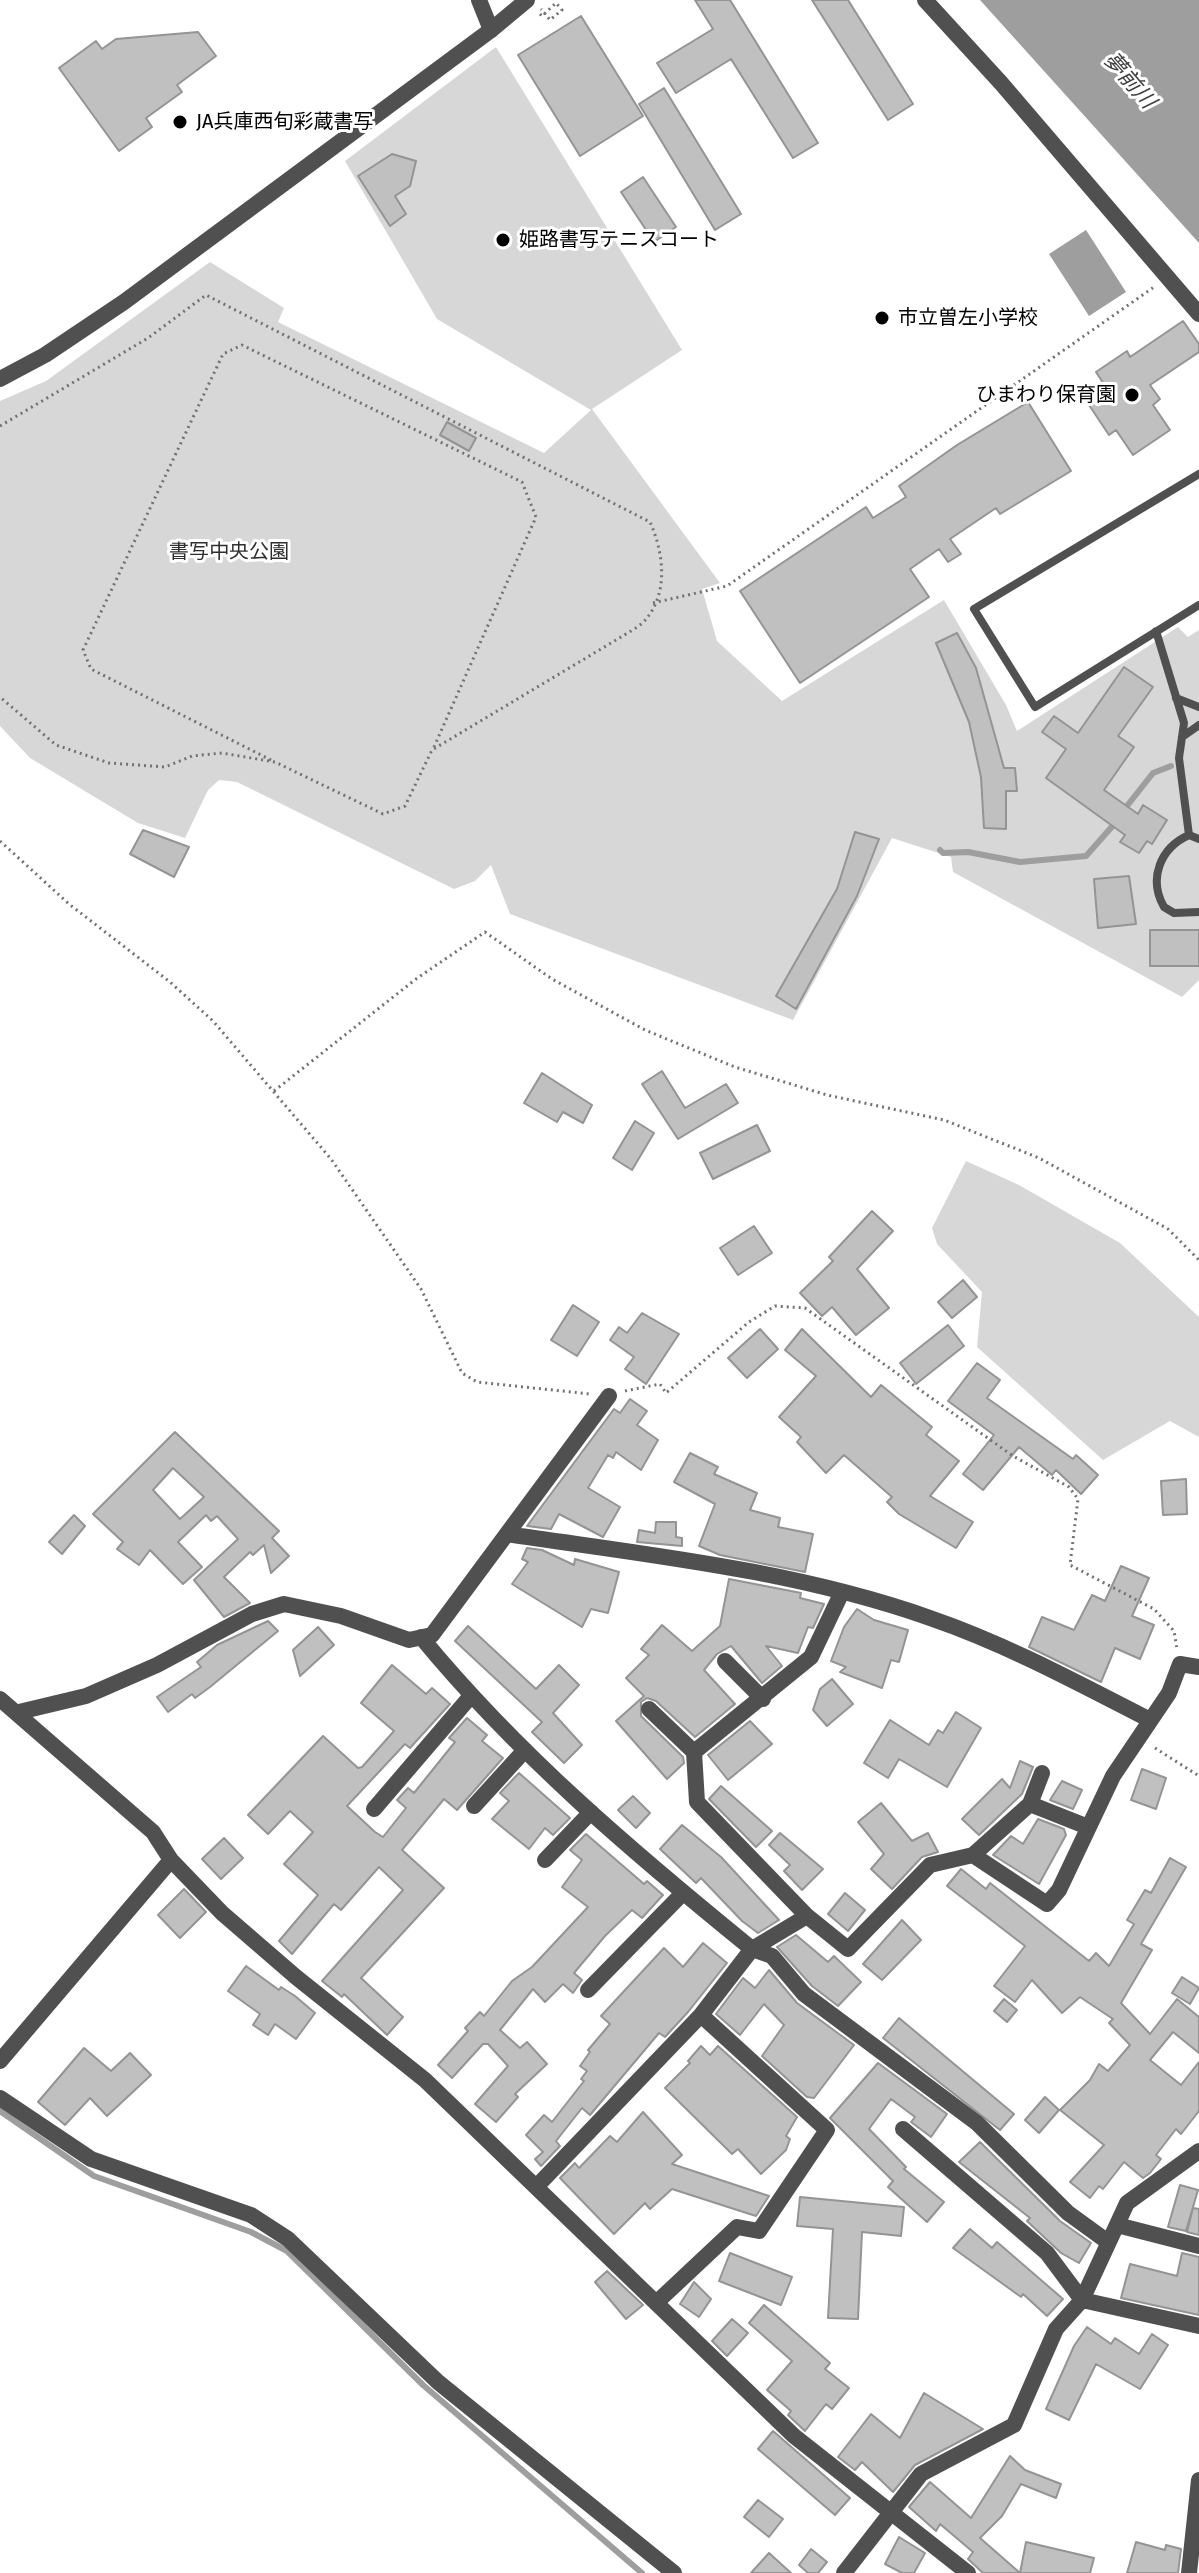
<!DOCTYPE html>
<meta charset="utf-8">
<style>
body{margin:0}
canvas{display:block;background:#fff}
</style>
<canvas width="1199" height="2573"></canvas>
<script>
const ctx = document.querySelector('canvas').getContext('2d');
ctx.lineJoin = 'round';
function fillPath(path, color) {
  ctx.fillStyle = color;
  ctx.fill(path, 'evenodd');
}
function trace(path, color, width, dash) {
  ctx.strokeStyle = color;
  ctx.lineWidth = width;
  ctx.lineCap = dash ? 'butt' : 'round';
  ctx.setLineDash(dash || []);
  ctx.stroke(path);
}
function write(font, color, halo, rows, align = 'center') {
  ctx.font = font + ' "Fira Sans","Noto Sans JP",sans-serif';
  ctx.lineWidth = 6;
  ctx.setLineDash([]);
  ctx.textBaseline = 'middle';
  ctx.strokeStyle = halo;
  ctx.fillStyle = color;
  for (const [text, x, y, turn = 0] of rows) {
    ctx.save();
    ctx.translate(x, y);
    ctx.rotate((+turn || 0) * Math.PI / 180);
    ctx.textAlign = isNaN(turn) ? turn : align;
    if (halo) ctx.strokeText(text, 0, 0);
    ctx.fillText(text, 0, 0);
    ctx.restore();
  }
}
const green = new Path2D(`
 M496,47l186,303 -90,59 128,174 -18,6 15,52 65,60 162,-101 62,105 11,26 161,-104 10,10 11,-7v350l-17,17 -229,-125 -2,-15 -59,-19 -99,182 -283,-106 -19,-49 -16,16 -21,8 -217,-107 -18,-2 -11,10 -23,48 -47,-15 -108,-65 -30,-32v-325l46,-20 164,-119 74,46 -6,14 266,131 47,-43 -154,-91 -92,-158z
 M966,1161l53,24 101,58 79,74v120l-29,-16 -67,39 -126,-113 5,-55 -45,-48 -5,-16z`);
const water = new Path2D(`
 M980,0h219v243z
 M1086,230l40,62 -37,24 -40,-62z`);
const stream = new Path2D(`
 M1123,811l30,-38 18,-7
 M940,850l3,3 25,-1 52,10 66,-6 31,-35
 M0,2111l94,65 157,56 36,19 136,134 219,188`);
const building = new Path2D(`
 M695,0h35l88,143 -25,15 -62,-99 -55,34 -19,-30 56,-34z
 M812,0h36l65,104 -25,16z
 M581,16l62,100 -63,40 -62,-101z
 M198,32l18,24 -39,29 5,7 -36,26 6,9 -33,24 -60,-83 37,-27 6,8 14,-10z
 M664,88l77,126 -26,16 -76,-126z
 M392,154l24,7 -6,25 -15,10 11,18 -16,12 -32,-50z
 M643,177l33,50 -22,15 -33,-50z
 M1183,321l16,23v8l-49,33 10,14 -7,6 17,25 -37,25 -17,-25 -7,5 -20,-30 20,-13 -13,-20 31,-21 3,6z
 M1028,402l43,69 -71,43 -4,-6 -46,31 11,15 -13,8 -9,-13 -29,20 19,28 -129,86 -60,-92 126,-84 7,11 33,-21 -7,-11 58,-41z
 M447,422l29,16 -7,13 -29,-16z
 M957,633l19,35 28,100h11l2,23h-11v38l-22,-1 -3,-51 -12,-55 -33,-79z
 M1124,667l29,20 -35,49 16,11 -30,43 34,24 5,-9 24,15 -15,24 -5,-3 -8,12 -19,-11 5,-7 -79,-57 20,-29 -24,-17 12,-16 24,17z
 M143,830l46,17 -15,30 -44,-23z
 M855,832l24,7 -22,57 -61,113 -20,-13 61,-107z
 M1129,876l7,48 -38,4 -4,-49z
 M1150,930h49v36h-49z
 M662,1071l23,37 41,-24 12,19 -60,36 -36,-55z
 M542,1073l50,32 -9,18 -20,-11 -6,10 -33,-19z
 M635,1121l19,12 -22,37 -19,-12z
 M757,1125l13,26 -57,28 -13,-26z
 M872,1211l21,20 -36,38 32,39 -33,27 -24,-28 -10,9 -22,-23 33,-32 -4,-4z
 M754,1226l18,27 -34,22 -18,-27z
 M963,1280l14,17 -25,21 -14,-16z
 M573,1305l26,17 -22,34 -26,-16z
 M642,1313l37,21 -33,50 -21,-15 9,-12 -24,-17 9,-13 8,6z
 M948,1325l16,21 -48,38 -16,-21z
 M760,1329l18,20 -31,29 -19,-20z
 M802,1329l69,68 10,-12 51,42 -6,8 33,26 -29,35 43,26 -17,26 -57,-34 -12,-12 5,-5 -48,-42 -18,18 -29,-31 4,-5 -22,-20 37,-41 -31,-26z
 M977,1363l23,17 -13,18 86,61 3,-4 22,20 -17,19 -25,-24 -4,5 -33,-28 -36,43 -20,-16 31,-39 -46,-34z
 M630,1399l17,12 -10,14 21,15 -17,30 -25,-18 -3,6 -5,-3 -20,33 32,19 -17,30 -44,-23 -8,15 -24,-3 87,-117 6,4z
 M175,1432l104,99 -7,7 17,18 -18,17 -7,-28 -11,10 -3,-3 -26,25 26,26 -26,14 -30,-37 44,-41 -21,-23 -6,5 -5,-6 -28,27 24,25 -19,17 -33,-34 -11,15 -22,-16 6,-7 -30,-28zM173,1468l31,29 -24,22 -27,-29z
 M690,1453l28,14 -4,7 43,19 -7,17 30,8 -2,9 35,7 -8,38 -85,-17 -21,-9 16,-42 -41,-22z
 M1186,1479l1,35 -24,1 -2,-34z
 M74,1515l11,11 -23,28 -13,-12z
 M656,1522h20v15l6,1v8l-45,-4 2,-12 16,3z
 M527,1548l15,2 32,15 1,-6 44,13 -11,41 -17,-4 -9,18 -70,-43 16,-22 -6,-3z
 M1121,1566l28,12 -17,38 22,9 -14,34 -25,-11 -14,34 -72,-35 13,-30 32,13 18,-35 13,6z
 M729,1579l72,14 -1,5 24,6 -11,24 -5,-1 -10,26 -32,-7 16,20 -20,17 -31,-37 -14,8 -13,16 31,34 -40,33 -39,-36 -9,-3 -6,4v14l42,41 1,6 -17,16 -51,-58 28,-25 -18,-18 23,-23 -8,-6 21,-24 30,26 28,-25z
 M857,1609l17,11 34,10 -9,32 -8,-2 -9,28 -42,-16 6,-5 -15,-6 13,-34z
 M268,1621l10,10 -68,56 -15,11 -3,-4 -24,18 -11,-15 44,-30 -4,-5 20,-17z
 M468,1626l68,63 23,-24 20,20 -26,28 29,32 -18,18 -32,-31 10,-10 -87,-81z
 M318,1627l16,18 -34,31 -7,-26z
 M392,1665l34,29 6,-6 18,16 -40,44 -5,-4 -58,62 28,26 8,5 23,-29 -9,-8 11,-12 6,5 41,-51 -6,-4 18,-20 20,17 -5,6 21,17 -46,52 -13,-11 -42,51 42,38 -83,90 42,39 -16,18 -43,-41 -2,3 -20,-16 81,-91 -24,-23 -38,43 -7,-6 -42,50 -13,-13 39,-46 -34,-31 29,-32 -23,-21 -22,23 -20,-19 75,-79 35,32 4,-1 32,-36 -33,-28z
 M832,1679l21,25 -26,22 -14,-16 7,-21z
 M956,1712l25,16 -34,59 -48,-28 -11,19 -24,-15 26,-43 39,25 9,-15 5,3z
 M750,1721l22,23 -44,36 -20,-25z
 M1020,1761l13,6 -11,27 -43,41 -17,-16 40,-40 8,9z
 M1142,1769l24,9 -10,31 -25,-9z
 M519,1773l51,45 -17,17 -8,-7 -16,21 -37,-30 17,-18 -9,-8z
 M1062,1781l20,9 -9,19 -23,-9z
 M721,1786l51,45 -16,16 -47,-48z
 M633,1796l17,17 -14,15 -18,-18z
 M881,1803l31,38 16,-8 10,19 -16,5 -30,32 -21,-20 13,-15 -26,-32z
 M1038,1819l26,10 2,6 -27,49 -46,-29 18,-19 12,8z
 M682,1825l39,32 58,63 -21,13 -16,-12 -41,-43 -5,5 -36,-34z
 M780,1833l43,36 -21,21 -18,-19 6,-6 -21,-20z
 M586,1834l58,50 3,-3 16,14 -21,23 -10,-8 -27,26 -31,37 8,7 -9,13 -10,-9 -18,18 -12,-13 -33,41 20,18 7,-6 20,22 -32,30 3,3 -22,25 -21,-18 33,-38 -20,-22h-5l-31,34 -14,-13 30,-34 -3,-3 15,-16 4,4 28,-35 20,-14 56,-60 -26,-20 20,-27 -12,-10z
 M224,1838l19,20 -22,21 -19,-20z
 M1170,1858l16,9 -45,77 11,6 -31,53 29,31 27,-35 22,18v36l-26,-21 -23,28 31,25 18,-23v49l-18,23 -5,-5 -20,26 5,4 -11,14 -7,5 -19,-16 -21,27 -4,-3 -9,12 -20,-16 34,-37 -44,-35 30,-30 9,-16 9,7 22,-26 -21,-22 4,-4 -33,-22 -18,16 -30,-33 -17,22 -21,-16 31,-40 -78,-60 14,-17 25,20 4,-6 99,78 7,-8 13,13 25,-42 -7,-4 18,-30 6,3z
 M184,1889l22,23 -26,26 -22,-23z
 M845,1893l20,17 -17,21 -20,-17z
 M902,1920l19,20 -39,40 -19,-16z
 M796,1935l32,27 6,-6 27,26 -23,24 -26,-20 -35,-39z
 M703,1943l24,20 -39,49 -23,25 -6,-4 -69,82 -8,-7 -26,33 4,5 -19,20 -6,-7 8,-7 -17,-17 18,-20 8,7 32,-41 -3,-2 6,-8 -7,-5 10,-14 -2,-2 22,-26 -9,-8 63,-68 19,19z
 M246,1966l33,24 2,-3 14,9 20,17 -19,26 -21,-15 -7,11 -15,-10 7,-11 -32,-23z
 M769,1970l28,33 57,42 -40,53 -7,-1 -45,-41 22,-31 -20,-21 -24,31 -24,-21 27,-36 12,10z
 M1182,1977l17,11 -9,16 -18,-11z
 M1004,1999l13,11 -10,12 -13,-11z
 M899,2018l115,96 -14,16 -117,-92z
 M701,2046l9,9 8,-9 79,71 -11,19 4,3 -4,11 -25,24 -23,-25 -6,5 -67,-66 25,-25 -2,-2z
 M84,2048l27,23 19,-18 21,22 -44,41 -17,-18 -25,27 -27,-23z
 M878,2063l69,51 -16,23 -20,-15 4,-5 -24,-18 -22,30 37,38 -2,2 40,33 -17,20 -39,-35 5,-6 -63,-63z
 M1045,2097l14,13 -20,23 -14,-13z
 M643,2112l39,43 -10,9 97,32 -13,20 -84,-27 -22,20 -5,-6 -31,31 -54,-56 15,-15 4,5 31,-32 7,6z
 M980,2142l80,79 31,22 -12,20 -18,-10 -34,-32 3,-3 -71,-56z
 M1180,2185l18,5 -12,41 -18,-4z
 M800,2197l104,10 -3,29 -39,-4 -4,87 -30,-1 5,-89 -36,-3z
 M1193,2208l6,1v26l-12,-3z
 M970,2229l22,19 5,-6 66,57 -16,17 -24,-22 -2,3 -68,-49z
 M730,2253l62,24 -11,28 -62,-24z
 M1182,2253l17,4v58l-78,-17 9,-34 47,12z
 M607,2271l36,34 -17,14 -31,-37z
 M694,2282l17,17 -12,18 -19,-13z
 M764,2305l66,58 -5,6 24,19 -17,21 -6,-5 -21,27 -17,-16 3,-4 -24,-21 25,-29 -43,-38z
 M732,2319l16,14 -21,23 -15,-15z
 M1087,2327l24,17 4,-6 24,16 13,-20 16,11 -28,44 -44,-25 -27,56 -23,-11 28,-63z
 M924,2393l59,36 -68,36 -22,27 -31,-30 -7,8 -17,-13 33,-43 29,24z
 M773,2431l77,67 -15,17 -77,-66z
 M1010,2456l15,14 36,14 -5,14 -35,-14 -19,32 -22,22 40,35 6,-31 68,16 -4,15h-107l-15,-14 5,-7 -33,-28 -4,7 -27,-24 21,-25 41,36z
 M758,2500l25,19 -14,18 -25,-20z
 M899,2537l26,16 -11,20h-12l-17,-9z
 M1136,2542l29,8 1,-5 15,4 -3,24h-51z
 M811,2549l16,13 -9,11h-10l-9,-8z
 M769,2553l22,20h-40z`);
const path = new Path2D(`
 M540,14l2,2 14,-13 6,7 -12,10 -9,-11
 M0,426l148,-88 58,-43 444,227c13,29 19,68 -3,96 -6,8 -18,14 -26,19l-189,113 -27,56 -22,8 -108,-52 -53,-9 -30,3 -27,11 -56,-4 -53,-18 -56,-48
 M653,603l74,-17 427,-299
 M271,760l-180,-91 -8,-19 140,-296 19,-9 280,137 14,35 -102,230
 M0,841l69,63 101,78 43,39 118,138 90,130 41,84 15,9 113,12
 M274,1091l142,-112 69,-47 67,47 93,51 90,37 92,28 117,25 95,38 129,71 31,31
 M625,1391l35,-7 6,9 83,-71 26,-16 30,2 208,148 56,31 9,12 -8,66 84,44 20,22 3,18
 M1155,1748l44,28`);
const service = new Path2D(`
 M1199,474l-225,135 61,98 164,-102
 M1156,631l28,92 -5,35 10,77 10,4
 M1176,698l23,9
 M1182,737l17,-12
 M1189,835c-29,13 -41,44 -25,72l10,6 25,-1`);
const minor = new Path2D(`
 M479,0l12,30
 M507,1534c141,21 287,36 423,84 76,26 148,65 220,102
 M421,1637c97,118 213,216 331,312l20,7 32,38 173,129 91,90 40,29
 M725,1661l38,38
 M0,1699l153,133 18,28 51,53 74,64 129,103 369,356 174,137
 M649,1709l45,43 3,50 110,114 41,33 82,-84 43,-10 74,49 12,-14 54,-114 56,-83 11,-29 19,3
 M19,1712l67,-16 71,-31 95,-51 32,-10 57,12 68,24 23,-5 177,-239
 M694,1752l117,-95 31,-65
 M1030,1804l58,23
 M474,1806l51,-56
 M374,1809l96,-112
 M973,1855l57,-51 12,-31
 M545,1860l46,-48
 M588,1990l95,-97
 M0,2061l171,-201
 M0,2098l91,61 160,56 37,24 150,143 236,191
 M903,2129l144,124 35,47 117,26
 M538,2185l163,-170 51,-66 55,-33
 M1117,2225l82,21
 M656,2303l81,-76 22,4 68,-101 -126,-115
 M844,2573l77,-99 93,-49 42,-96 26,-29 45,-97 72,-52
 M1189,2573l10,-93`);
const tertiary = new Path2D(`
 M925,0l76,83 198,231
 M0,379l45,-24 79,-53 367,-272 36,-30`);
const markers = [
 [180,122,8,"#000"],
 [503,240,8,"#000"],
 [882,318,8,"#000"],
 [1132,395,8,"#000"]
];
const poiNames = [
 ["JA兵庫西旬彩蔵書写",196,122],
 ["姫路書写テニスコート",519,240],
 ["市立曽左小学校",898,318],
 ["ひまわり保育園",1116,395,"right"]
];
const parkNames = [
 ["書写中央公園",229,552]
];
const waterNames = [
 ["夢前川",1129,81,49]
];
fillPath(green, '#d7d7d7');
fillPath(water, '#9e9e9e');
trace(stream, '#9e9e9e', 6);
fillPath(building, '#c0c0c0');
trace(building, '#949494', 2);
trace(path, '#727272', 3, [2, 4]);
trace(service, '#505050', 8);
trace(minor, '#505050', 16);
trace(tertiary, '#505050', 16);
for (const [x, y, r, color] of markers) {
  const dot = new Path2D();
  dot.arc(x, y, r, 0, 2 * Math.PI);
  ctx.fillStyle = color;
  ctx.fill(dot);
  trace(dot, '#fff', 3);
}
write('20px', '#000', '#fff', poiNames, 'left');
write('20px', '#2e2e2e', '#fff', parkNames);
write('italic 22px', '#3f3f3f', '#fff', waterNames);
</script>
